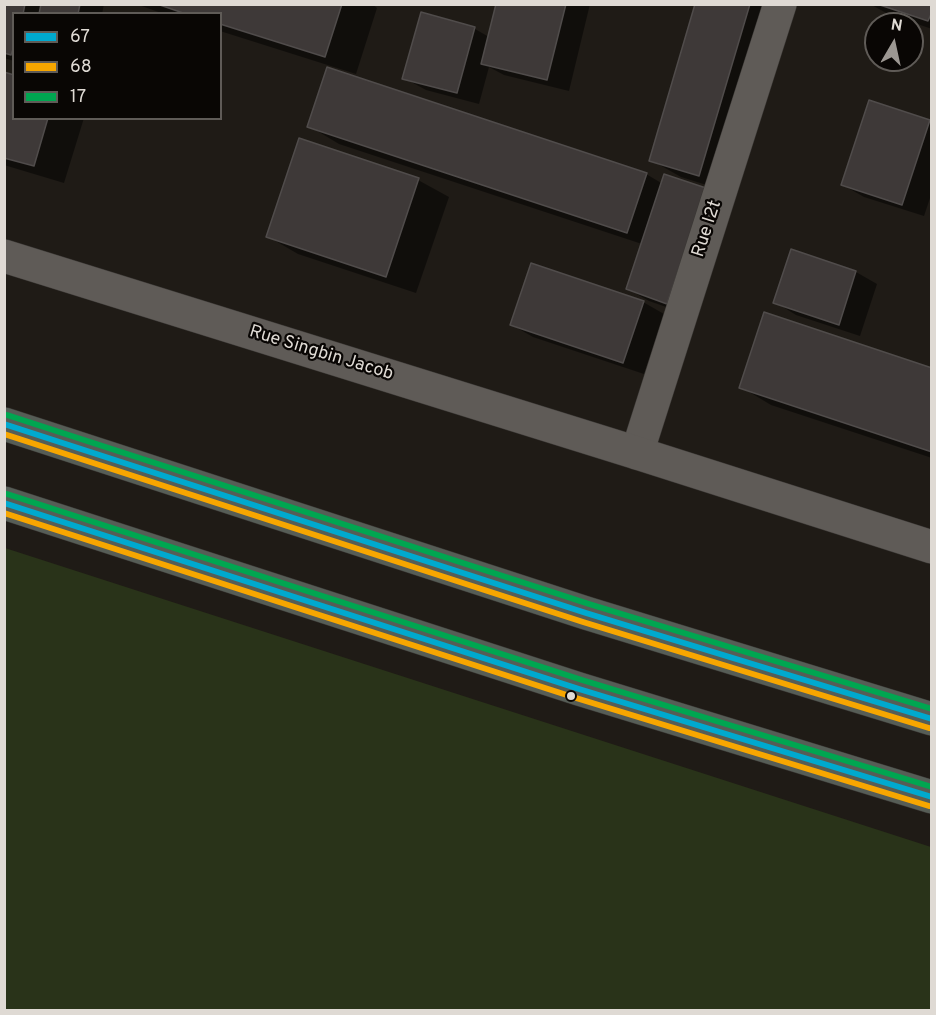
<!DOCTYPE html>
<style>
body{margin:0}
#map{position:relative;width:936px;height:1015px;overflow:hidden;background:#1f1b16;font-family:Overpass,sans-serif}
canvas{display:block}
.frame{position:absolute;inset:0;border:6px solid #dfdad4;pointer-events:none}
.legend{position:absolute;left:12px;top:12px;width:210px;height:108px;box-sizing:border-box;background:#090604;border:2px solid #5f5b57;margin:0;padding:8px 10px;list-style:none;font-size:18px;color:#dfdad4}
.legend li{display:flex;align-items:center;gap:12px;height:30px}
.legend b{width:30px;border:2px solid #5f5b57}
.north{position:absolute;left:864px;top:12px;width:60px;height:60px;box-sizing:border-box;background:#090604;border:2px solid #5f5b57;border-radius:50%;rotate:9deg;font-size:16px;font-weight:700;line-height:24px;text-align:center;color:#dfdad4}
.north::after{content:'';display:block;margin:auto;width:21px;height:27px;background:#9c9792;clip-path:polygon(50% 0,100% 100%,50% 72%,0 100%)}
</style>
<div id="map">
<canvas width="936" height="1015"></canvas>
<div class="frame"></div>
<ul class="legend">
<li><b style="height:8px;background:#00a9ce"></b>67</li>
<li><b style="height:8px;background:#f7a600"></b>68</li>
<li><b style="height:8px;background:#00a651"></b>17</li>
</ul>
<div class="north">N</div>
</div>
<script>
const ctx = document.querySelector('canvas').getContext('2d');
ctx.lineJoin = 'round';
function fillPath(path, color) {
  ctx.fillStyle = color;
  ctx.fill(path, 'evenodd');
}
function trace(path, color, width, dash) {
  ctx.strokeStyle = color;
  ctx.lineWidth = width;
  ctx.lineCap = dash ? 'butt' : 'round';
  ctx.setLineDash(dash || []);
  ctx.stroke(path);
}
function write(font, color, halo, rows, align = 'center') {
  ctx.font = font + ' Overpass,sans-serif';
  ctx.lineWidth = 4.5;
  ctx.setLineDash([]);
  ctx.textBaseline = 'middle';
  ctx.strokeStyle = halo;
  ctx.fillStyle = color;
  for (const [text, x, y, turn = 0] of rows) {
    ctx.save();
    ctx.translate(x, y);
    ctx.rotate((+turn || 0) * Math.PI / 180);
    ctx.textAlign = isNaN(turn) ? turn : align;
    if (halo) ctx.strokeText(text, 0, 0);
    ctx.fillText(text, 0, 0);
    ctx.restore();
  }
}
const green = new Path2D(`
 M5,548l926,299v163h-926z`);
const shadow = new Path2D(`
 M4,4h100l-2,10h-88v47l-10,-3z
 M136,4h236l5,4 -21,66 -136,-43v-17h-56z
 M497,4h93l-21,87 -65,-16 -15,-8 -10,37 -53,-14 -22,-12 18,-64 53,15 14,8z
 M696,4h61l24,14 -52,174 -48,-15 -30,-17z
 M870,4h62v25l-44,-15z
 M4,73l10,45h70l-20,65 -60,-18z
 M929,121l3,1v70l-8,24 -60,-19 -21,-12z
 M309,126l337,48 17,10 26,131 -40,-14 -21,-12 14,-45 -303,-100z
 M418,180l31,17 -33,96 -118,-39 -31,-18z
 M792,251l64,21 21,12 -17,52 -64,-21 -21,-13z
 M643,302l21,12 -20,60 -111,-37 -21,-12z
 M932,369v89l-161,-53 -30,-18z`);
const building = new Path2D(`
 M4,4h21l-2,10h-9v32l-3,9 -7,-2z
 M41,4h39l-2,10h-39z
 M157,4h185l-17,53 -105,-33v-10h-34z
 M496,4h70l-19,76 -66,-16z
 M695,4h55l-51,172 -50,-15z
 M877,4h55v8l-4,9z
 M421,12l54,15 -18,66 -55,-14z
 M327,67l320,106 -20,60 -320,-106z
 M4,72l10,3v43h34l-14,48 -30,-8z
 M869,100l61,20 -28,85 -61,-20z
 M299,138l120,40 -33,99 -120,-40z
 M664,174l42,14 -39,116 -41,-15z
 M791,249l65,22 -17,54 -66,-22z
 M531,263l113,38 -21,62 -113,-38z
 M764,312l168,56v84l-193,-64z`);
const minor = new Path2D(`
 M637,453l143,-449`);
const tertiary = new Path2D(`
 M4,256l633,197 295,94`);
const trunk = new Path2D(`
 M4,424l582,189 346,106
 M4,503l575,186 353,108`);
const bus1 = new Path2D(`
 M4,424l582,189 346,106
 M4,503l575,186 353,108`);
const bus2 = new Path2D(`
 M4,434l579,188 346,106
 M4,513l572,185 353,108`);
const bus3 = new Path2D(`
 M7,415l582,189 343,105
 M7,494l575,186 350,107`);
const markers = [
 [571,696,5,"#dfdad4"]
];
const streetNames = [
 ["Rue I2t",708,229,-72],
 ["Rue Singbin Jacob",321,354,17]
];
fillPath(green, '#293319');
fillPath(shadow, '#0007');
fillPath(building, '#3e3938');
trace(building, '#504c4b', 1.5);
trace(minor, '#3b3835', 34);
trace(tertiary, '#3b3835', 34);
trace(trunk, '#3b3835', 34);
trace(minor, '#5f5b57', 33);
trace(tertiary, '#5f5b57', 33);
trace(trunk, '#565d56', 33);
trace(bus1, '#00a9ce', 6);
trace(bus2, '#f7a600', 6);
trace(bus3, '#00a651', 6);
for (const [x, y, r, color] of markers) {
  const dot = new Path2D();
  dot.arc(x, y, r, 0, 2 * Math.PI);
  ctx.fillStyle = color;
  ctx.fill(dot);
  trace(dot, '#090604', 2);
}
write('18px', '#dfdad4', '#090604', streetNames);
</script>
